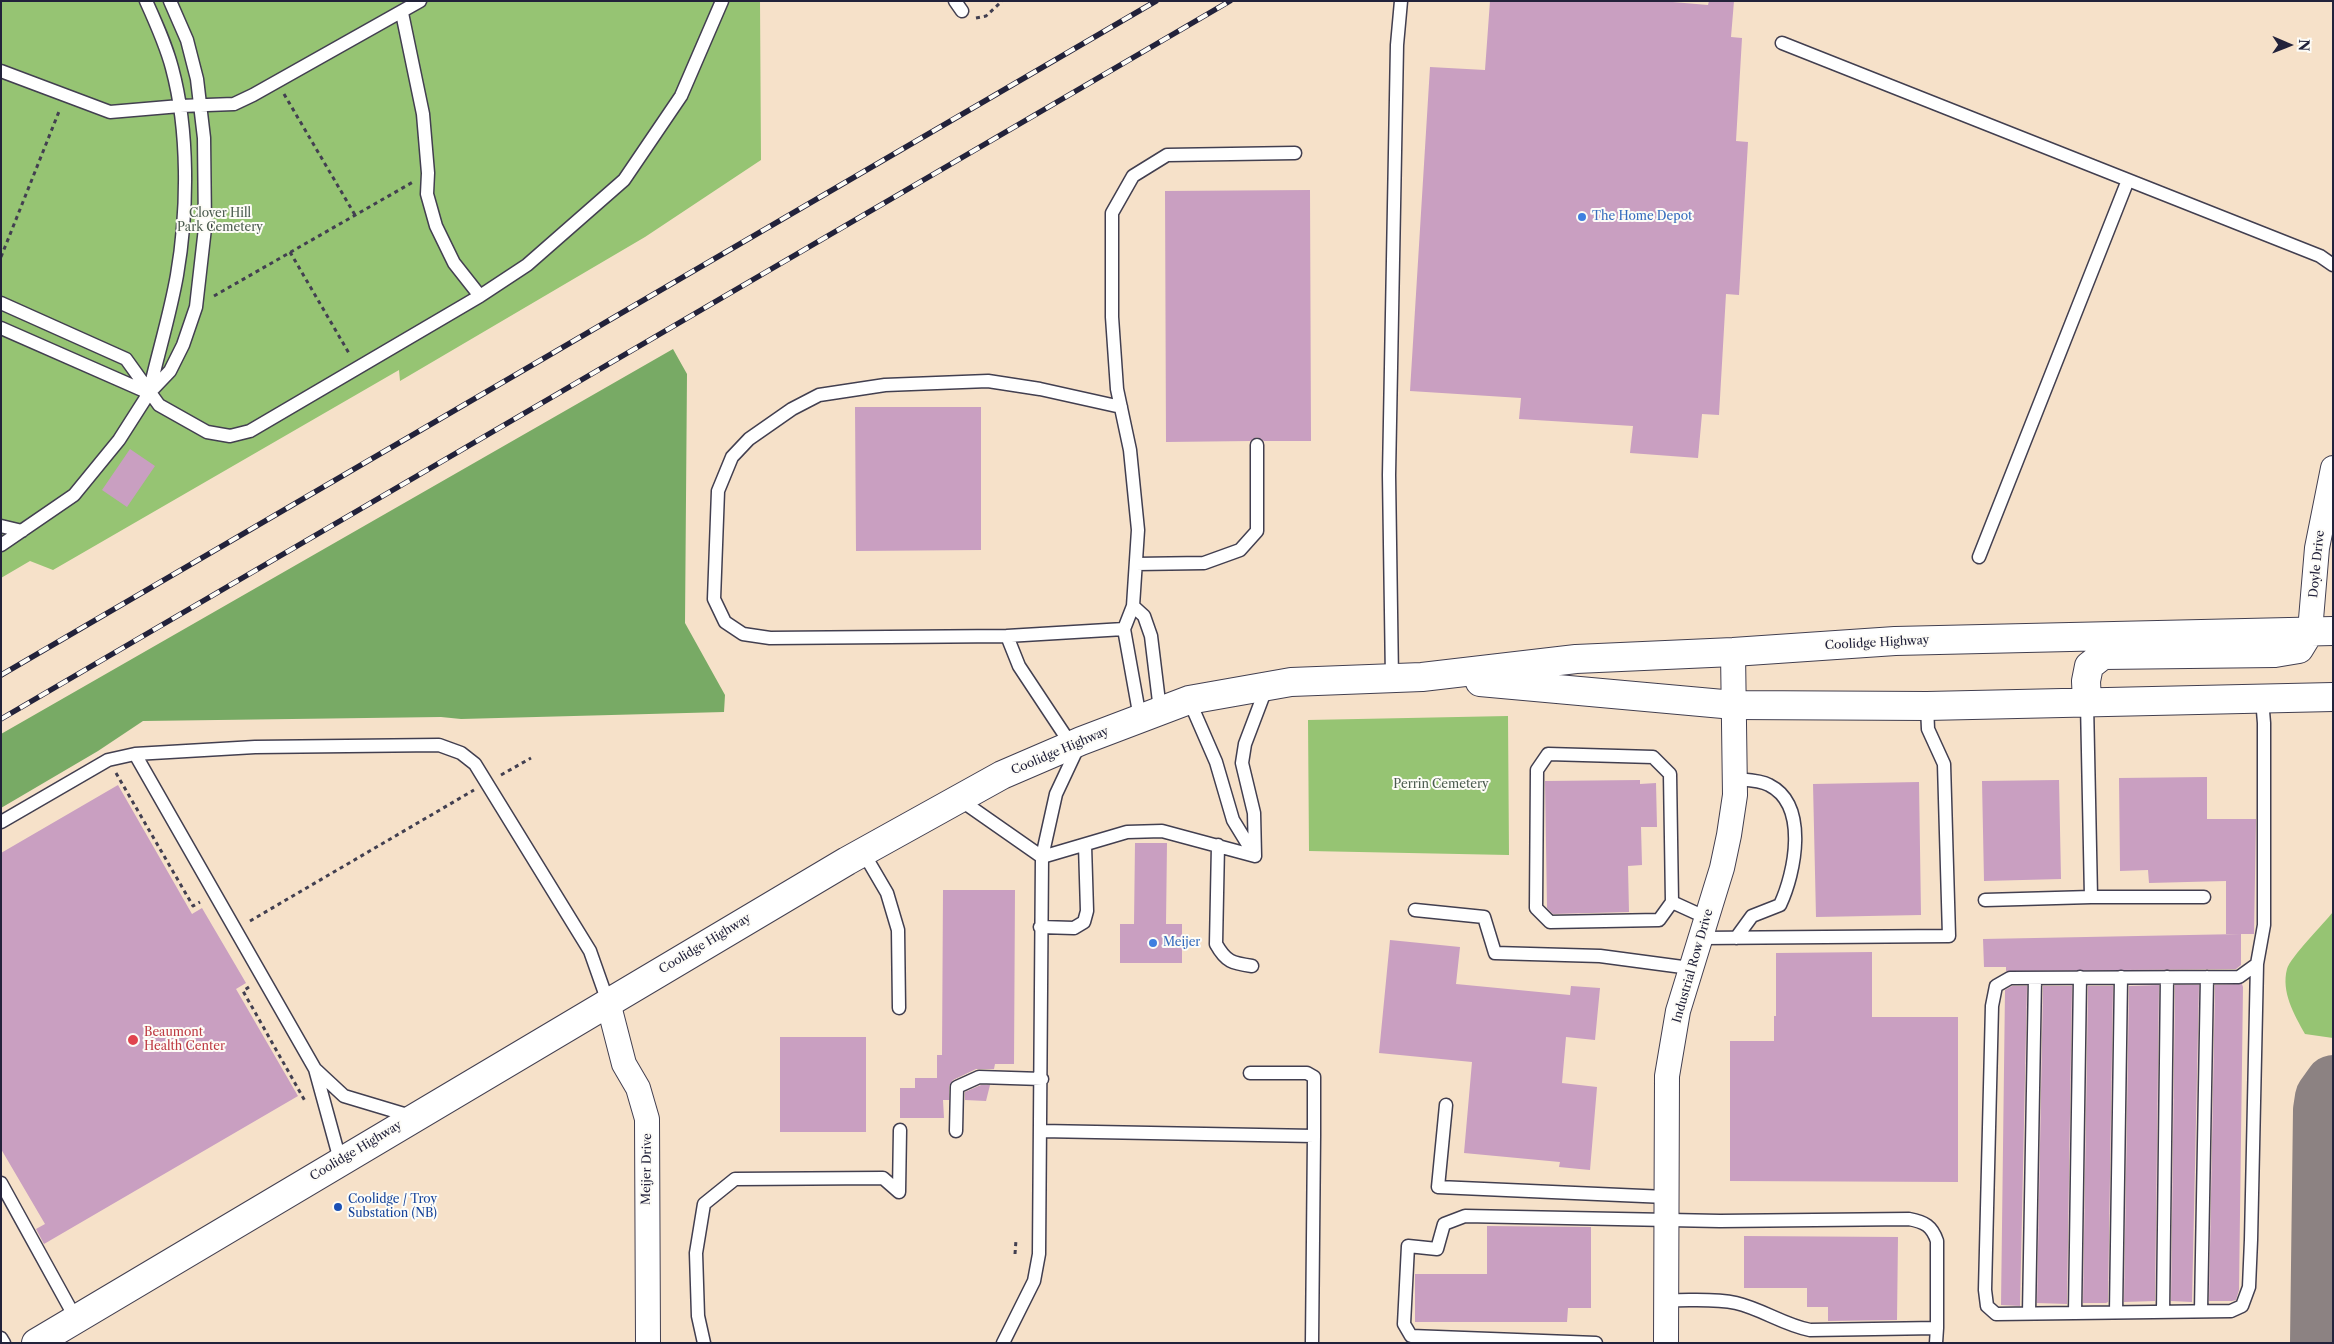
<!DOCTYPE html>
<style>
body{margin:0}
#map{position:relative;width:2334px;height:1344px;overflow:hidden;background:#f6e1c9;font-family:"Libre Caslon Text",serif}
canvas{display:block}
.frame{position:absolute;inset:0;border:2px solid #22223b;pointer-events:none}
.north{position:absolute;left:2264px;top:20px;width:50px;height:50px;-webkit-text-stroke:4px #fdfcf7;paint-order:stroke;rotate:91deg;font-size:14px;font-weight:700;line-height:20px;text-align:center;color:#22223b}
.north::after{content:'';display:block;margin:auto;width:18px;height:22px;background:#22223b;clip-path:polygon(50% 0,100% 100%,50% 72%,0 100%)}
</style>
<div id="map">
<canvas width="2334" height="1344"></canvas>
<div class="frame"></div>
<div class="north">N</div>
</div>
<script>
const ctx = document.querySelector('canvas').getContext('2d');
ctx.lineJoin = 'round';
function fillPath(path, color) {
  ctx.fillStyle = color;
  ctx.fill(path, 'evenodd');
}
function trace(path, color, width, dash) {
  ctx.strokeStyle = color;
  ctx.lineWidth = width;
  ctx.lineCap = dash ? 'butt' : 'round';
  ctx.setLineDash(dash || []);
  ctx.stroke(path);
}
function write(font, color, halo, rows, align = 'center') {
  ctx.font = font + ' "Libre Caslon Text",serif';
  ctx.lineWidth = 4;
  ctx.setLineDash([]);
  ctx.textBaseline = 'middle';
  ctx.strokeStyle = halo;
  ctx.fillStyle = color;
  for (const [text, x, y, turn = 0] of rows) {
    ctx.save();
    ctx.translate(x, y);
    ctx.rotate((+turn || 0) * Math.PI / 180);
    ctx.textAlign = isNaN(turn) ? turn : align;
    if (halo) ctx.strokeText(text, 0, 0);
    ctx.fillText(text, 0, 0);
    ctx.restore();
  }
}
const green = new Path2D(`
 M1,1h759l1,159 -116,77 -245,144 -1,-11 -346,200 -23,-9 -29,17z
 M1508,716l1,139 -200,-4 -1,-131z
 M2333,912v126l-28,-4c-11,-20 -24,-42 -18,-65 3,-11 37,-46 46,-57z
 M2333,1139v199l-3,-24z`);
const forest = new Path2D(`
 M673,349l14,25 -2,249 40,72 -1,17 -263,7 -20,-2 -298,4 -45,30 -97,57v-74z`);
const taxiway = new Path2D(`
 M2318,1343l3,-233 2,-13 10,-14`);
const building = new Path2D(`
 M1490,1h171l47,4 1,-4h25l-3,36 11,1 -6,103 12,1 -9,153 -13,-1 -7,121 -17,-1 -4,44 -68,-5 3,-27 -114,-7 2,-21 -111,-7 20,-324 55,3z
 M1310,190l1,251h-47l-7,-4 -7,4 -84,1 -1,-251z
 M855,407h126v143l-125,1z
 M130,449l25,17 -28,41 -25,-17z
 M2207,777v42h49l-2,115h-28v-53l-77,2 -1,-13 -28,1 -1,-93z
 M1640,780v4l16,-1 1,44h-16l1,38 -14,1 1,46 -76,2 -6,-6 -2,-127z
 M2059,780l2,99 -77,2 -2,-100z
 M1919,782l2,133 -105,2 -3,-133z
 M118,785l74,129 10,-6 44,75 -10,6 62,107 -254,148 -8,-15 9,-5 -44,-75v-296z
 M1135,843h32l-1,81h16v39h-62v-39h14z
 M943,890h72l-1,174h-19l-1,5h-18l-23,11 -4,6v14h-6l1,18h-44v-30h15v-10h22v-23h5z
 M2241,934v31l-5,4 -230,2v-4h-22l-1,-28z
 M1390,940l70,7 -4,37 114,11 1,-9 29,2 -5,52 -29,-3 -4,46 35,4 -7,83 -31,-3 1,-5 -96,-9 8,-91 -93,-9z
 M1872,952v65h86v165l-228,-1v-140h44v-25h2v-63z
 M2242,984l1,3 -4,303 -3,10 -4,1h-23l6,-316z
 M2159,985l-4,316 -31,1 5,-316z
 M2175,985h24l-7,317 -21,-1z
 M2012,986h15l-7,320 -19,-1 4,-315z
 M2043,986h29l-5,318 -30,-1z
 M2088,986h25l-5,316 -2,1h-23z
 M780,1037h86v95h-86z
 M981,1085h9l-4,16 -21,-1v-8z
 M1487,1226l104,1v81h-23l-1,14h-152v-48h72z
 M1744,1236l154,1 -1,83 -69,1v-14h-21v-19h-63z`);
const path = new Path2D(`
 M976,18l10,-2 16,-15
 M284,94l71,121
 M290,252l60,103
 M1,257l59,-148
 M214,296l199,-114
 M116,773l77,133 7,-4
 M501,775l30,-17
 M250,921l224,-131
 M249,987l-6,4 62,110
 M1015,1254l1,-14`);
const lane = new Path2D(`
 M146,1c10,22 20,44 26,67 17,63 16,143 5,207 -7,40 -19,78 -28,118
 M955,1l7,10
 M1782,43l538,213 13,9
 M1,71l109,41 70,-6 54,-2 19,-9 167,-94
 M480,296l47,-31 97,-85 57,-84 41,-95
 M1,303l125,56 33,46 48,27 23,4 20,-5 230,-135 -26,-33 -18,-37 -9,-32 1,-21 -5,-59 -21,-101
 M1,328l148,65
 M1,526l21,5
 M1,545l73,-50 45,-55 30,-47 21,-22 13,-26 13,-38 9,-79 -1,-90 -7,-59 -10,-39 -17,-39
 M1979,557l149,-377
 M1136,564l68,-1 36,-13 17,-19v-86
 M1133,606l5,-76 -8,-80 -13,-61 -5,-72v-104l21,-37 34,-21 128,-2
 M1007,636l-237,2 -27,-4 -18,-12 -11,-23 4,-108 14,-34 17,-18 43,-30 27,-14 66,-10 103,-4 52,8 81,18
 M1392,679l-3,-204 8,-430 4,-44
 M1189,700l27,62 17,58 22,36
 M2087,703l4,194h113
 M1140,718l-16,-89 9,-23 11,10 7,20 9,74
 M1072,746l-53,-80 -12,-30 117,-7
 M135,754l180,315 25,91
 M1735,779c10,1 25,1 34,6 40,20 26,88 11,120l-28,11 -16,22
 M959,799l83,58 14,-63 23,-49
 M1,822l107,-62 27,-6 120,-7 184,-2 22,8 14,11 115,187 18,51
 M1218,845l-2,99c10,18 16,19 36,22
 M863,852l24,41 11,37 1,78
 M1255,856l-1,-43 -12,-50 3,-19 22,-58
 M1985,900l106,-3
 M1672,902l-13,18 -109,2 -14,-14 1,-138 11,-16 105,3 17,17 2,128 35,16
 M1415,910l69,7 11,36 105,3 90,12
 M1040,927l34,1 10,-6 3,-11 -2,-66
 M1701,938l248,-2 -5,-172 -16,-35 -1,-23
 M2257,964l-6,276 -2,47 -7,19 -11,5 -235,3 -9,-8 -2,-16 7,-284 4,-20 14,-8 229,-1 18,-13 7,-39v-202l-2,-24
 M315,1069l29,27 70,21
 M1250,1073h57l7,4v59
 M1446,1105l-8,82 228,10
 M956,1131l1,-44 22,-10 63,2
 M1041,1131l273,5 -2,207
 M1,1183l75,136
 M899,1192l1,-62
 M2201,1311l6,-334
 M2116,1312l5,-335
 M2163,1312l4,-335
 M2029,1313l6,-335
 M2075,1313l5,-336
 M1,1338l3,5
 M704,1343l-6,-27 -2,-63 8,-49 31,-25 148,-1 16,14
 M1003,1343l31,-62 5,-27 3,-397 85,-25 35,-1 93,25
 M1596,1343l-185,-7 -7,-12 4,-78 29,3 7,-25 21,-8 255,5 189,-2c16,3 23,7 28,22v87l-127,2c-26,-5 -48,-21 -74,-27 -23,-5 -47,-2 -70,-3
 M1936,1343l1,-15`);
const street = new Path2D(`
 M2310,631l7,-83 16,-80
 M608,1002l16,62 14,24 9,31 1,224
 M1666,1343l1,-267 11,-65 44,-143 7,-33 6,-40 -2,-143`);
const secondary = new Path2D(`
 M1480,682l254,23 193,1 406,-9
 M2087,703l-1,-22 3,-15 14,-11 172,-2 24,-4 11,-18
 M36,1343l811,-482 155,-86 79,-34 108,-41 102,-18 131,-5 154,-18 157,-7 162,-11 438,-10`);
const rail = new Path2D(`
 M1,675l1155,-674
 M1,719l1229,-718`);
const markers = [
 [1582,217,5,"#3f7fe0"],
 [1153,943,5,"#3f7fe0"],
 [133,1040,6,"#e0444e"],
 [338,1207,5,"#1a4fb4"]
];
const parkNames = [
 ["Clover Hill",220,214],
 ["Park Cemetery",220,228],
 ["Perrin Cemetery",1441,785]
];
const shopNames = [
 ["The Home Depot",1592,217],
 ["Meijer",1163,943]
];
const streetNames = [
 ["Doyle Drive",2317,564,-84],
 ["Coolidge Highway",1877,643,-3],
 ["Coolidge Highway",1060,751,-23],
 ["Coolidge Highway",705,944,-31],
 ["Industrial Row Drive",1693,966,-74],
 ["Coolidge Highway",356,1151,-31],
 ["Meijer Drive",647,1169,-89]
];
const healthNames = [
 ["Beaumont",144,1033],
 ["Health Center",144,1047]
];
const transitNames = [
 ["Coolidge / Troy",348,1200],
 ["Substation (NB)",348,1214]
];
fillPath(green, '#96c473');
fillPath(forest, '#78aa65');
trace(taxiway, '#8c8282', 56);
fillPath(building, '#c99fc1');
trace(lane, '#423f50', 15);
trace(street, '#423f50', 26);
trace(secondary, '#423f50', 30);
trace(path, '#423f50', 3, [4, 4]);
trace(lane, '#fff', 12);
trace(street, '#fff', 24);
trace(secondary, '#fff', 28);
trace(rail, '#22223b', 5.5);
trace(rail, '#fdfcf7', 4, [11]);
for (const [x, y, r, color] of markers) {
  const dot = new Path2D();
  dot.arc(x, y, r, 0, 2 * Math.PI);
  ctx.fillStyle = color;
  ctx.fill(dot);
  trace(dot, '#fdfcf7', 2);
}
write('12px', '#4b5b4f', '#fdfcf7', parkNames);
write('12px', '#366cbe', '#fdfcf7', shopNames, 'left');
write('12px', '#22223b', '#fdfcf7', streetNames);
write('12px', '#be3a42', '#fdfcf7', healthNames, 'left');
write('12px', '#164399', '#fdfcf7', transitNames, 'left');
</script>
